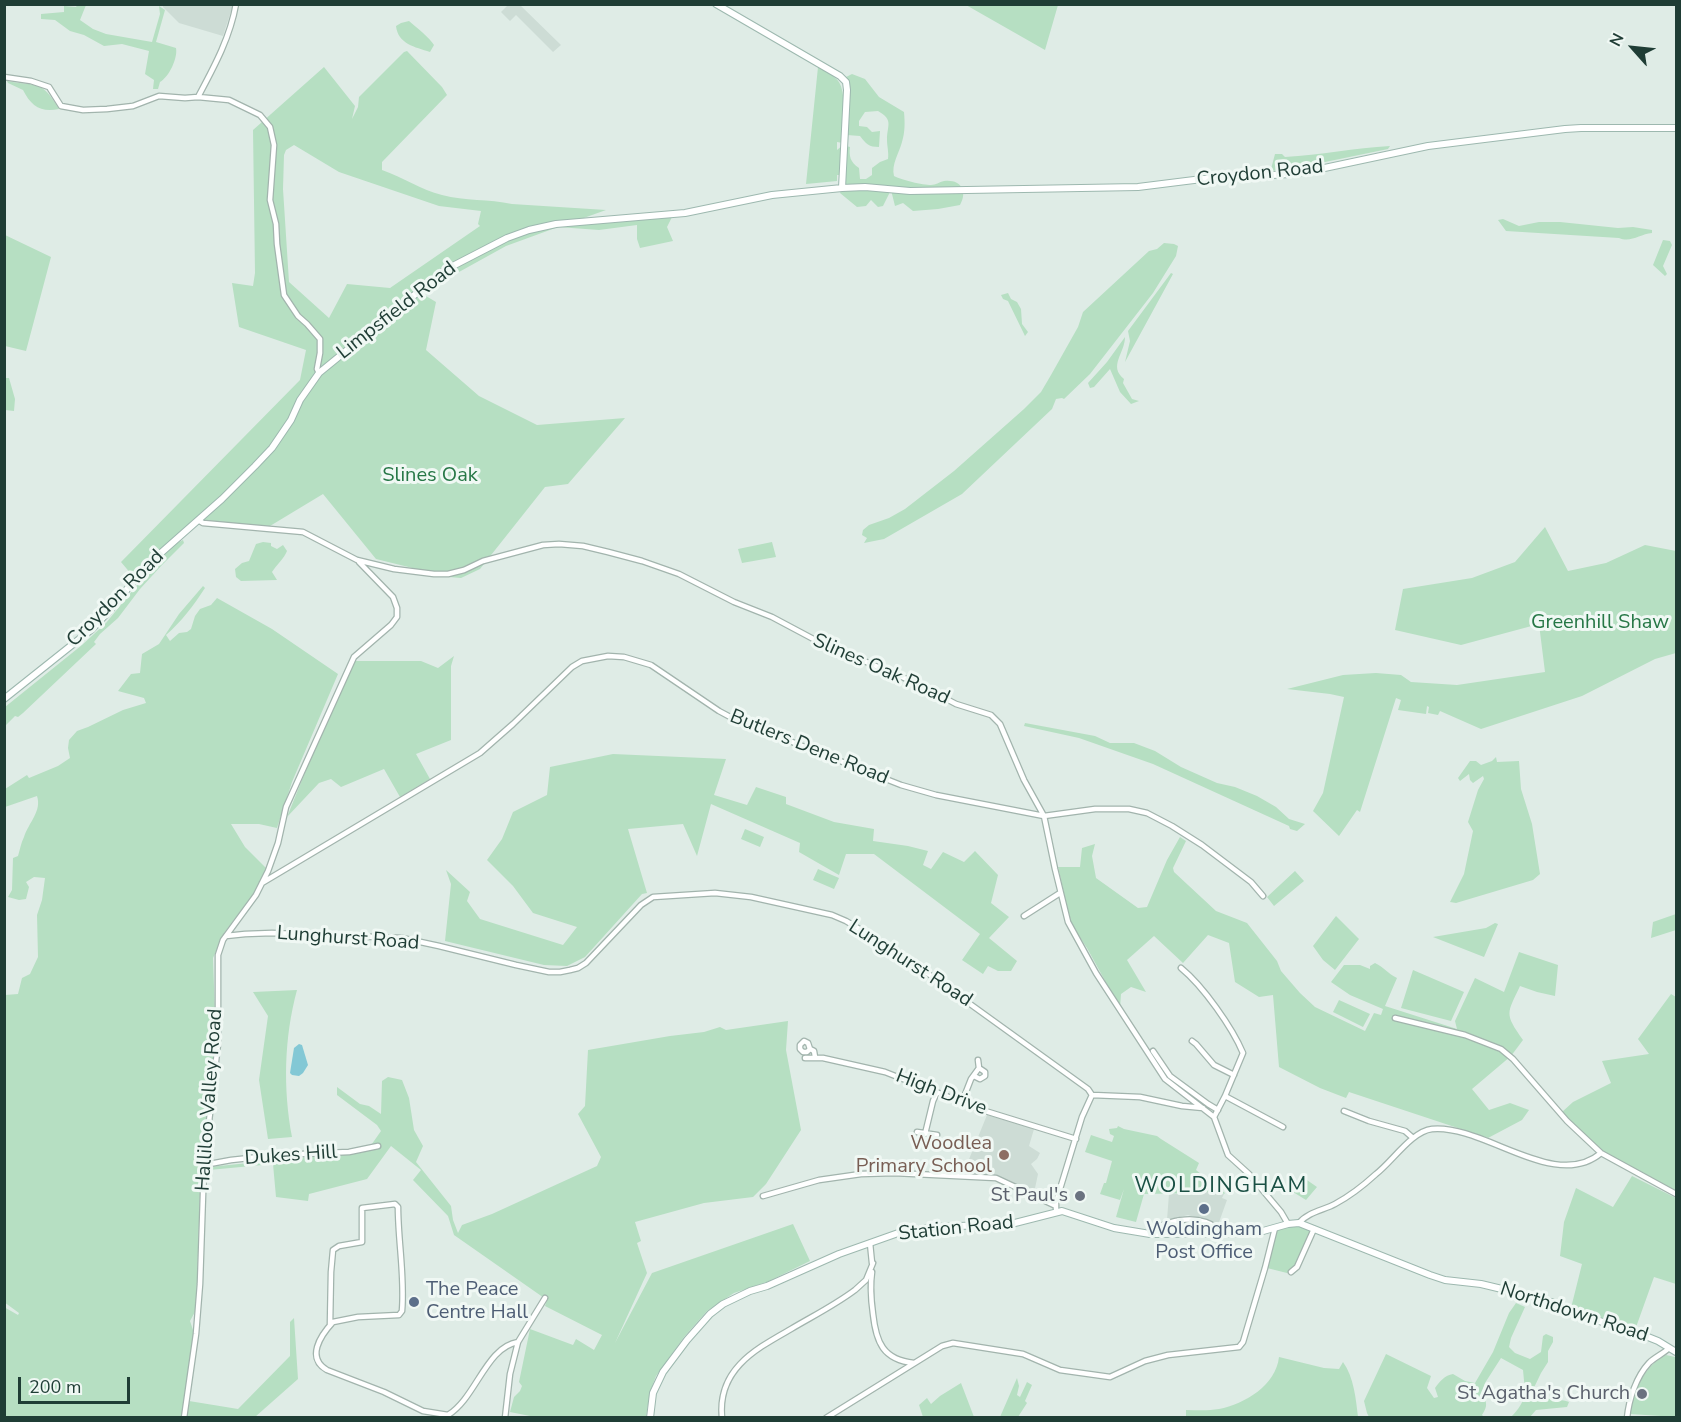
<!DOCTYPE html>
<style>
body{margin:0}
#map{position:relative;width:1681px;height:1422px;overflow:hidden;background:#dfece6;font-family:"Nunito Sans",sans-serif}
canvas{display:block}
.frame{position:absolute;inset:0;border:6px solid #1f3d35;pointer-events:none}
.north{position:absolute;left:1603px;top:18px;width:60px;height:60px;-webkit-text-stroke:4px #f0f8f4;paint-order:stroke;rotate:297deg;font-size:16px;font-weight:700;line-height:24px;text-align:center;color:#1f3d35}
.north::after{content:'';display:block;margin:auto;width:21px;height:27px;background:#1f3d35;clip-path:polygon(50% 0,100% 100%,50% 72%,0 100%)}
.scale{position:absolute;left:18px;top:1377px;width:112px;height:27px;box-sizing:border-box;border:3px solid #1f3d35;border-top:0;padding-left:8px;font-size:18px;line-height:21px;white-space:nowrap;color:#1f3d35;-webkit-text-stroke:4px #f0f8f4;paint-order:stroke}
</style>
<div id="map">
<canvas width="1681" height="1422"></canvas>
<div class="frame"></div>
<div class="north">N</div>
<div class="scale">200 m</div>
</div>
<script>
const ctx = document.querySelector('canvas').getContext('2d');
ctx.lineJoin = 'round';
function fillPath(path, color) {
  ctx.fillStyle = color;
  ctx.fill(path, 'evenodd');
}
function trace(path, color, width, dash) {
  ctx.strokeStyle = color;
  ctx.lineWidth = width;
  ctx.lineCap = dash ? 'butt' : 'round';
  ctx.setLineDash(dash || []);
  ctx.stroke(path);
}
function write(font, color, halo, rows, align = 'center') {
  ctx.font = font + ' "Nunito Sans",sans-serif';
  ctx.lineWidth = 6;
  ctx.setLineDash([]);
  ctx.textBaseline = 'middle';
  ctx.strokeStyle = halo;
  ctx.fillStyle = color;
  for (const [text, x, y, turn = 0] of rows) {
    ctx.save();
    ctx.translate(x, y);
    ctx.rotate((+turn || 0) * Math.PI / 180);
    ctx.textAlign = isNaN(turn) ? turn : align;
    if (halo) ctx.strokeText(text, 0, 0);
    ctx.fillText(text, 0, 0);
    ctx.restore();
  }
}
const built = new Path2D(`
 M163,5l69,-1 1,1 -10,31 -44,-13 -16,-16z
 M508,5h12l41,40 -8,7 -37,-37 -6,6 -9,-9z
 M987,1115l47,14 -5,17 11,7 -3,6 -6,5 7,10 -4,19 -37,-17 -34,-2z
 M1215,1187l9,7 -2,4 5,2 -9,25 -30,-10 -21,5 2,-26 30,-1 15,-2z`);
const green = new Path2D(`
 M78,4l8,1 -6,15 13,9 13,5 46,8 8,-28 -1,-8 6,4 -9,32 20,6c2,10 -7,29 -16,34l-2,7h-5l1,-9 -9,-6 4,-23 -27,-7 -18,2 -20,-11 -14,-4 -15,-11 -14,-1v-5l23,-2v-6l12,1z
 M966,5h92l-13,45z
 M409,21c6,5 21,17 25,24l-4,7c-15,-5 -32,-8 -34,-26l5,-3z
 M407,51l35,36 5,8 -65,67v8c21,7 39,20 60,25 23,6 47,4 70,9l94,6 -39,14 106,-9 -6,12 6,14 -33,7 -3,-9v-14l-38,5 -41,-3 -52,19 -85,47 15,9 -10,48 53,46 58,29 88,-7 -57,66 -23,3 -65,82 -19,9 -12,-1 -73,-18 -53,-65 -53,32 -72,-3 -21,20 6,-3 1,3 -22,22 -22,24 -22,29 -18,16 -6,8 2,2 -73,69 -5,4 -3,-1 -10,10v-19l77,-62 24,-22 41,-50 -10,8 -16,-19 179,-182 6,-30 -67,-23 -7,-44 21,3 2,-13 -2,-143 71,-63 31,39 -3,13 6,-12 1,-10 45,-45zM294,145l45,27 100,34 42,5 -3,13 2,2 -90,62 -43,-4 -18,34 -40,-36 -6,-93 1,-34 2,-5z
 M818,67c14,9 23,10 25,28l3,-18 6,-3 13,5 14,18 25,15c1,11 1,20 -2,30 -3,11 -11,23 -8,34 7,4 29,9 37,9 5,0 8,-3 13,-4 17,-2 24,10 16,24l-22,4 -25,2 -10,-8 -8,3 -4,-16 -8,16 -5,1 -7,-7 -5,6 -9,1 -17,-14 3,-8 -3,-10h-3v6l-31,3zM878,111c16,9 9,14 9,29 0,6 2,13 1,19l-8,3 -8,6v7l-6,4h-6l-1,-11c-9,-6 -10,-12 -9,-21l-7,-2 -6,5v-8l6,1 4,-8 13,1c6,8 9,11 19,11l1,-16 -8,1 -5,-5 -8,-1v-5l6,-9z
 M7,81c31,6 34,-2 52,28 -18,4 -28,-3 -36,-19l-15,-7z
 M1390,146l-2,3 -87,18 -29,4 -1,-2 4,-15h7l3,3c35,-2 70,-9 105,-11z
 M1503,219l16,7 20,-4h21l58,6 15,-1 19,3v3c-12,1 -21,10 -33,5l-113,-7 -8,-11z
 M5,235l46,22 -25,94 -21,-5z
 M1663,240l7,1 2,4 -9,21 4,8 -2,2 -12,-11z
 M1164,243l10,1 4,2 -2,10 -23,37 -63,81 -26,25 -2,-1 -6,1 -4,10 -90,85 -78,45 -20,4 3,-5 -5,-3 1,-5 6,-5 20,-7 16,-9 49,-38 70,-62 17,-17 10,-17 27,-48 5,-15 66,-61 8,-2z
 M1171,273l2,1 -48,88 5,-21 -2,-10z
 M1008,293l3,6 6,3 4,7 1,15 6,8 -3,4 -17,-35 -5,-2 -2,-4z
 M1125,337c0,16 -17,29 -1,42l-1,4 9,16 7,2 -8,3 -11,-12 -10,-23 -16,18 -4,1 -2,-5 19,-21z
 M5,378h4l6,21 -1,12 -9,-1z
 M1545,527l23,44 38,-8 39,-18 31,6v102l-21,6 -73,37 -101,33 -41,-18 -2,4 -10,-2 1,-6 -2,-1 -1,8 -28,-4 3,-10 -5,-2 -36,114 -3,-2 -18,26 -26,-25 10,-18 21,-96 -14,-3 -43,-5 56,-14 33,-2 25,2 10,7 46,3 88,-13 -6,-48 -78,21 -66,-15 8,-41 69,-11 43,-16z
 M263,542l8,1v3l6,3 6,-4 4,6c-3,8 -10,13 -15,21l5,8 -36,1 -5,-4 -1,-8 7,-6 7,-2 7,-17z
 M772,542l4,15 -34,6 -4,-14z
 M203,586l2,2c-11,17 -24,34 -39,47l4,6 9,-8 8,-1 4,-3 4,-13 5,-7 11,-4 6,-7 55,31 66,45 -46,108 -15,46 -18,-4h-28l14,23 22,22 -13,24 -30,40 -11,25 3,86 -9,86 -6,36 -5,144 -6,11 4,12 -2,16 -10,68h-177l-1,-110 14,8 1,-2 -15,-11 1,-307 13,-1 4,-16 8,-4 8,-17 -1,-42 5,-15 3,-22 -11,-1 -8,5 3,5 -3,12 -7,1 -11,-3 4,-7 1,-32 5,-2c2,-7 3,-13 6,-19 5,-15 18,-26 13,-41l-32,11v-18l22,-14 2,3 29,-12 12,-8 -2,-10 1,-8 8,-9 11,-4 35,-17 23,-7 -2,-5 -26,-7 13,-17 9,-1 2,-19 17,-10 20,-30z
 M454,656l-3,10v74l-35,14 14,25 -30,18 -16,-28 -43,18 -10,-8 -12,4 -32,34 19,-47 49,-109h66l17,7z
 M1025,723l70,13 15,7h24l21,8 26,16 36,16 18,4 22,9 19,11 13,12 16,5 -8,7 -7,-2 -1,-3 -136,-62 -74,-26 -55,-12z
 M613,754l113,5 -12,36 33,10 9,-18 30,10v7l48,18 40,7 -1,12 35,5 20,5 -5,14 8,4 12,-17 21,10 11,-11 23,24 -7,28 18,14 -20,21 28,23 -6,10h-13l-10,-5 -5,8 -21,-14 18,-26 -106,-80h-28l-7,21 -40,-23 1,-9 -89,-39 -14,52 -14,-32 -55,5 19,64 -5,1 -57,63 -18,9 -23,-1 -99,-24 6,-57 -5,-14 24,22 -3,9 13,18 83,26 14,-18 -44,-14 -20,-27 -26,-26 15,-21 11,-27 34,-17 3,-28z
 M1496,757l1,5 22,-1 2,28 11,35 8,50 -7,6 -77,23 -6,-1 14,-28 9,-43 -5,-9 10,-32 6,-11 -1,-3 -10,7 -3,-3 -1,-6 -9,7 -2,-3 12,-17h6l5,4 11,-4z
 M745,829l19,8 -4,10 -19,-8z
 M1180,837l6,4 -13,27 1,4 42,39 31,12 30,38 4,10 19,22 15,14 50,24 9,-18 7,2 2,-6 -33,-14 -19,-13 13,-17h16l10,4v-3l5,-3c9,4 13,11 22,15l-12,28 72,23 -2,-8 20,-43 29,14 15,-40 39,13 -3,31 -18,-4 -17,-6c-13,28 -16,27 3,54l-12,16 -39,33 17,21 21,-7 19,7 -7,10 -34,18 -139,-46 -3,6 -26,-10 -41,-21 -6,-72 -14,2 -24,-15 -6,-39 -21,-8 -25,28 -29,-27 -27,24 19,32 -15,-5 -10,7 -1,14 -33,-60 -16,-24 -13,-57h22l2,-19 13,-4 -3,12 4,22 42,30 9,-1 20,-47z
 M818,869l21,9 -5,11 -21,-9z
 M1295,871l9,10 -30,25 -7,-9z
 M1676,914v16l-25,8 2,-16z
 M1336,916l23,23 -24,31 -12,-10 -10,-14z
 M1495,923l3,1 -14,33 -51,-20 53,-9z
 M1413,970l51,22 -13,29 -50,-13z
 M297,990c-13,48 -14,99 -5,147l-24,2 -9,-59 9,-64 -15,-24z
 M1671,994l5,3v196l-74,-41 -40,-40 11,-10 38,-19 -9,-22 47,-7 -11,-15z
 M1339,1000l31,14 -7,13 -30,-15z
 M788,1021l-2,29 15,80 -35,54 -13,13 -49,6 -69,19 6,19 -4,2 10,30 -32,70 37,-70 141,-49 17,37 -43,21 -33,11 -27,18 -23,26 -28,39 -6,16 -4,25h-111l-25,-5 4,-15 6,-6 2,-5 -3,-4 11,-53 43,16 3,-6 18,11 8,-15 -57,-29 2,-6 -93,-65 -6,-19 -35,-36 8,-10 -30,-24 -24,33 -58,15 -1,7 -32,-4 -3,-33 -64,6v-3l158,-16 14,-20 -4,-6 -40,-30v-8l23,17 9,2 12,8 1,-33 6,-4 14,3 7,18 5,32 9,16 -7,16 35,44 2,14 5,13 4,-8 30,-11 105,-48 4,-9 -23,-43 7,-8 3,-56 82,-14 34,-4 16,-5 6,3z
 M1118,1126l6,3 33,7 4,3 38,24 -3,7 29,23 -1,1 -9,-7 -1,4 -15,2 -55,1 -8,28 -20,-5 8,-28 -4,11 -20,-6 4,-11h2l6,-22 -27,-9 6,-17 21,7 2,-6 -4,-2 -1,-5 8,-1z
 M1632,1176l44,22v86l-22,-7 -19,53 -53,-16 -11,-6 11,-44 -22,-8 4,-34 12,-34 37,19z
 M1304,1178l13,9 -11,13 -13,-8z
 M1186,1223c9,0 21,1 27,8l-57,1 10,-5z
 M1292,1225h5l15,6 -17,34 -8,8 -20,-5 9,-38z
 M1516,1303l9,4 -14,31 -2,9 6,6 15,6 11,-7 2,-16 3,-2 7,3v5l-5,9v11l-7,11 -11,23c10,3 33,3 39,6l-2,5 -31,3 -6,7h-19c17,-17 14,-25 12,-47l-22,-12 -16,25 -3,9c5,10 6,14 0,23l2,2h-115l-2,-4 -3,-12 22,-47 45,22 -4,12 7,10 4,-1 -3,-9c4,-6 10,-13 18,-14l12,7 10,2 18,-31 16,-39z
 M294,1318l4,61 -43,38h-68l2,-16 49,8 52,-53v-34z
 M1666,1355l9,2 1,-2v62l-46,-3c4,-24 14,-48 36,-59z
 M1279,1357l45,11 15,1 4,-7c11,15 13,38 15,55h-172v-7c10,0 22,1 33,-1 26,-5 57,-24 60,-52z
 M1017,1378l2,8 -2,9 3,2 7,-15 5,3 -7,16 2,2 -9,14h-18z
 M961,1383l13,34h-51l-4,-12 8,-7 4,6 9,-8z`);
const water = new Path2D(`
 M299,1044l3,1 6,20 -5,8 -4,3 -7,-1 -2,-2 4,-25z`);
const street = new Path2D(`
 M4,77l27,4 18,6 12,19 22,4 24,-1 26,-3 26,-10 26,2 13,-1 31,3 31,15 10,12 4,18 -4,55 6,24 1,20 7,51 14,21 9,8 13,15v14l-3,16 2,4
 M198,97c16,-30 32,-59 38,-93
 M198,520l5,3 100,9 54,28 37,9 40,5h14l16,-4 19,-9 60,-16 16,-1 24,2 25,6 34,9 37,13 55,28 38,15 47,25 97,41 40,21 35,11 9,9 24,56 20,36 11,53 13,53 28,51 69,106 49,38 14,38 21,19 32,38 7,12
 M262,883l218,-130 33,-29 59,-57 10,-6 26,-5 16,1 27,8 68,46 15,8 167,66 35,10 108,21 51,-7h34l18,4 25,13 30,19 49,37 12,14
 M1024,916l36,-23
 M226,936l19,-2 27,-1 130,5 37,8 77,19 33,7h11l10,-2 8,-2 8,-5 55,-58 12,-8 62,-4 36,4 81,18 14,6 52,31 190,137 4,6 48,2 42,9 21,2
 M1181,968c22,18 51,59 62,85l-18,43 -11,21
 M1395,1018l70,17 36,14 12,10 54,62 34,32 75,41
 M1192,1041l4,3 18,21 20,10
 M810,1049l-3,3h-4l-3,-3v-4l4,-4 4,2 2,6 4,2 1,6
 M1153,1051l17,25 38,28 10,6
 M805,1058h18l62,14 97,38 94,29
 M974,1076l6,3 5,-3v-4l-6,-4 -1,-8
 M1225,1096l58,31
 M962,1102l9,-23 8,-11
 M1344,1111l25,10 36,10 8,7
 M917,1132l20,3
 M925,1134l8,-33 4,-9
 M204,1165l27,-5 46,-5 72,-3 29,-6
 M763,1196l56,-16 42,-6 33,-1 102,5 60,28
 M1056,1209v-7l26,-85 10,-22
 M1299,1223c9,-11 25,-13 36,-19 15,-8 29,-19 41,-30 16,-12 36,-43 56,-45 52,-5 123,63 169,24
 M1150,1234c13,-16 58,-22 70,-1
 M870,1243l2,20
 M872,1272c-2,14 -1,28 1,42 3,28 10,46 41,49
 M1291,1272l6,-5 17,-38
 M330,1325l1,-53 2,-22 6,-4 23,-4v-34l33,-4 3,3c0,34 7,70 4,104l-3,4 -41,2 -25,5c-13,14 -27,36 -6,48l57,22 39,19 25,4c28,-17 38,-68 70,-73
 M184,1418l12,-84 4,-50 4,-119 14,-121v-89l5,-15 33,-45 12,-24 10,-28 8,-36 68,-150 37,-32 6,-8v-9l-4,-11 -34,-35
 M505,1418l5,-44 8,-32 27,-44
 M722,1418c-5,-49 34,-69 69,-89 22,-13 44,-24 64,-39l11,-10 7,-17
 M826,1418l116,-72 11,-3 70,11 37,16 50,7 35,-16 23,-6 71,-8 4,-5 22,-74 10,-40
 M1627,1418c2,-19 9,-41 22,-55 6,-6 14,-9 20,-15`);
const secondary = new Path2D(`
 M716,4l124,72 6,6 1,8 -5,98
 M4,699l88,-70 19,-20 34,-42 77,-68 33,-33 17,-18 19,-28 9,-20 19,-27 126,-103 62,-32 22,-8 27,-6 129,-11 87,-18 70,-7 23,-1 45,4 228,-4 64,-8 88,-5 25,-4 113,-24 137,-17 16,-1h95
 M650,1418l3,-25 10,-21 24,-32 23,-26 13,-10 27,-13 17,-5 72,-32 62,-22 32,-5 78,-3 51,-13 52,17 36,6 106,-1 32,-9 11,-1 131,52 15,5 36,4 50,12 27,8 21,11 54,16 25,10 18,11`);
const markers = [
 [1004,1155,6,"#8d6e63"],
 [1080,1196,6,"#6b7280"],
 [1204,1209,6,"#5c6f8a"],
 [414,1302,6,"#5c6f8a"],
 [1642,1394,6,"#6b7280"]
];
const streetNames = [
 ["Croydon Road",1260,174,-6],
 ["Limpsfield Road",397,311,-38],
 ["Croydon Road",116,599,-45],
 ["Slines Oak Road",881,670,24],
 ["Butlers Dene Road",809,748,22],
 ["Lunghurst Road",348,939,4],
 ["Lunghurst Road",910,964,33],
 ["High Drive",941,1093,21],
 ["Halliloo Valley Road",210,1100,-86],
 ["Dukes Hill",291,1156,-4],
 ["Station Road",956,1229,-6],
 ["Northdown Road",1574,1313,18]
];
const parkNames = [
 ["Slines Oak",430,476],
 ["Greenhill Shaw",1600,623]
];
const educationNames = [
 ["Woodlea",992,1144],
 ["Primary School",992,1167]
];
const worshipNames = [
 ["St Paul's",1068,1196],
 ["St Agatha's Church",1630,1394]
];
const serviceNames = [
 ["Woldingham",1204,1230],
 ["Post Office",1204,1253],
 ["The Peace",426,1290,"left"],
 ["Centre Hall",426,1313,"left"]
];
const quarterNames = [
 ["WOLDINGHAM",1221,1187]
];
fillPath(built, '#cddcd5');
fillPath(green, '#b6dfc2');
fillPath(water, '#83c8d5');
trace(street, '#a2b4ad', 7);
trace(secondary, '#9db8af', 8);
trace(street, '#fff', 4.5);
trace(secondary, '#fff', 6);
for (const [x, y, r, color] of markers) {
  const dot = new Path2D();
  dot.arc(x, y, r, 0, 2 * Math.PI);
  ctx.fillStyle = color;
  ctx.fill(dot);
  trace(dot, '#f0f8f4', 2);
}
write('20px', '#1f3d35', '#f0f8f4', streetNames);
write('20px', '#267746', '#f0f8f4', parkNames);
write('20px', '#785e54', '#f0f8f4', educationNames, 'right');
write('20px', '#5b616d', '#f0f8f4', worshipNames, 'right');
write('20px', '#4e5e75', '#f0f8f4', serviceNames);
ctx.letterSpacing = '1.5px';
write('22px', '#1a5044', '#f0f8f4', quarterNames);
ctx.letterSpacing = '0px';
</script>
